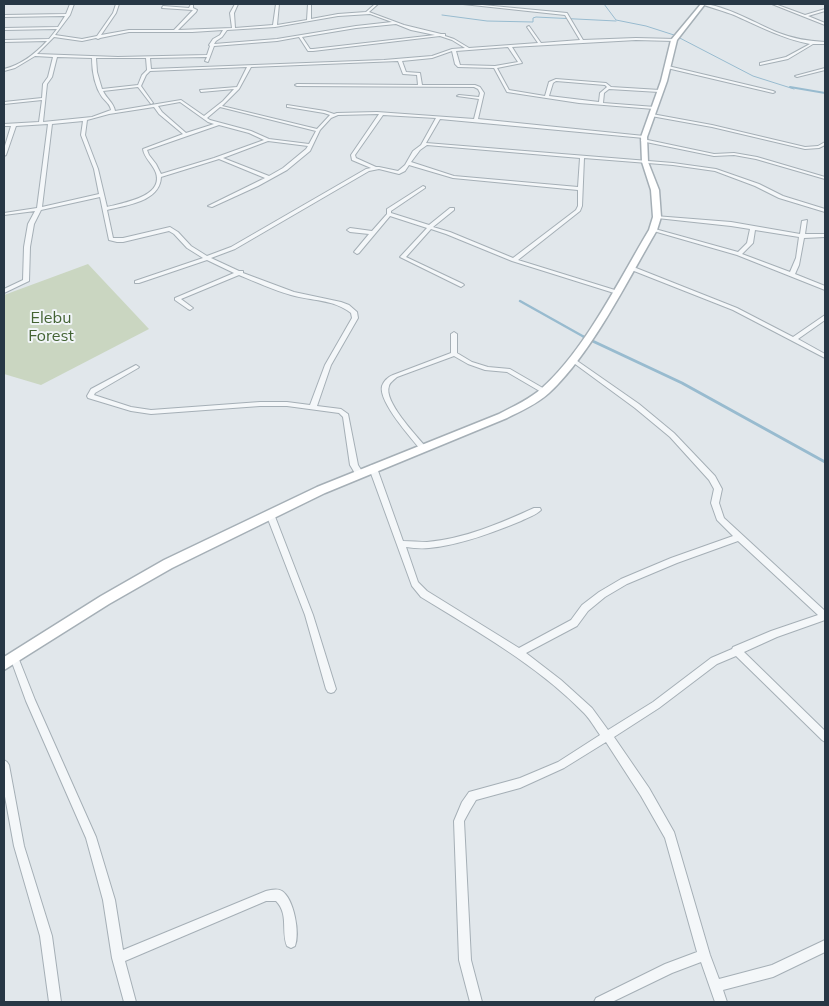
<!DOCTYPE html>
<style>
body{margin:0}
#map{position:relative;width:829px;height:1006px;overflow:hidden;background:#e1e7eb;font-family:Mulish,sans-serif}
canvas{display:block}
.frame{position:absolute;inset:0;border:5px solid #273745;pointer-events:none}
</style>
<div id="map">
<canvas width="829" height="1006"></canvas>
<div class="frame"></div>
</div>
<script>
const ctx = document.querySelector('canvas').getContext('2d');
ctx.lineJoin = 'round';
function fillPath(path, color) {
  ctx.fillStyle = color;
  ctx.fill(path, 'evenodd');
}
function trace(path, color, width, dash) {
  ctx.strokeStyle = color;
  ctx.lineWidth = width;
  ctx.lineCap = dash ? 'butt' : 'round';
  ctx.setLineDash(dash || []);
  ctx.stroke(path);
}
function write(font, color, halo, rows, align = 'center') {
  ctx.font = font + ' Mulish,sans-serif';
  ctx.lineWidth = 4;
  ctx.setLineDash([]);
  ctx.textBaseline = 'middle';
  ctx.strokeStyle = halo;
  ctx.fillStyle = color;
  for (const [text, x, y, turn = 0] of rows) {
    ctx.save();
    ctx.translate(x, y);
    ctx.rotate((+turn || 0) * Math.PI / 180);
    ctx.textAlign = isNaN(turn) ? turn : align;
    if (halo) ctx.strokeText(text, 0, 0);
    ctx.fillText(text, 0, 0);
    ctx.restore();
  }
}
const green = new Path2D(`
 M88,264l61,65 -108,56 -37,-11v-79z`);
const streamFar3 = new Path2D(`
 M604,4l12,16 30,6 28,9 79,41 41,13
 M442,15l45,6 46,1v-4l3,-1 80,4`);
const streamFar2 = new Path2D(`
 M790,87l35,6`);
const streamFar1 = new Path2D(`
 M520,301l66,37`);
const stream = new Path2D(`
 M584,337l98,46 143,79`);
const minor = new Path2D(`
 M70,4h4l-4,11 -15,20 27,4 15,-3 16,-23 3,-9h3l-3,9 -15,22 28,-5h45l19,-20 -31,-2 1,-2 26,2 2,-4h2v4l4,2 -1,2 -18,18 54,-2 -2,-15 5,-9h3l-4,9 1,15 38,-3 3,-21h3l-2,21 30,-5 1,-16h3v15l27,-5 28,-2 9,-8h3l-9,8 35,13 37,9h4v2l9,3 15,9 69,-5 -11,-16 2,-1 12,17 39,-3 -15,-25 -102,-11h9l95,9 16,27 53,-2 39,1 -1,2 -38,-1 -124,7 10,16 -25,5 12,22 36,6 4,-14 7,-3 50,4 5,4 49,3 -1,2 -50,-3 -5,4 -1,10 52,4 1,1 -2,1 -75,-6 -72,-11 -13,-24 -36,-1 -3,-3 -3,-13 -20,7 -30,3 4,11 14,1 2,12h53l5,2 4,6 -6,26 166,17 2,1 -2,1 -204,-19 -14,24 247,20 43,6 43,15 24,12 42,13v3l-46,-14 -24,-12 -40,-15 -42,-6 -89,-7 -2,48 -2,5 -62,49 100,31v2h-4l-102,-32 -66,-27 -15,-5 -25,28 57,27 1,1 -3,2 -61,-30 27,-29 -37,-12 -31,37 -2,1 -3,-2 15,-18 -19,-2 -3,-2 3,-2 22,3 15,-17v-5l36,-23 2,1v1l-34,23v2l38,12 21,-17h4v2l-21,17 17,5 63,26 63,-48 2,-4v-16l-125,-12 -44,-13 -4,6 -6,3 -20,-5 -10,2 -134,78 -24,9 28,13h4v2l51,19 47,10 8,3 8,7 1,6 -27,47 -14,41 24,3 7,5 10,51 5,8 -4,3 -3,-1 -6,-10 -7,-48 -4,-4 -52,-7h-27l-109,8 -20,-3 -43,-13 -1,-2 4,-7 45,-24 3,2 -1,1 -43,25 -1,2 37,12 20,3 109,-8h27l23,3 15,-40 27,-47 -1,-5c-18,-14 -39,-12 -60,-18 -18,-5 -35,-13 -52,-20l-58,24 12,9 -3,2 -2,-1 -13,-9v-2l59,-25 -27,-13 -68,23h-4v-2l68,-23 -16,-10 -13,-14 -5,-3 -46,11h-6l-8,-2 -9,-43 -59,13 -7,14 -4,23 -1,34 -25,12v-4l19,-9 1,-33 4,-23 7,-13 -31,4v-2l33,-5 11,-84 -32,2 -10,29 -2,1v-7l7,-23h-7v-2l35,-2 3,-22 -38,4v-2l38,-4 1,-14 5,-7 5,-20 -18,-1 -20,12 -11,3v-2c17,-4 31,-15 43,-28l-43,1v-2l45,-1 8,-10 -53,1v-2l54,-1 7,-11 -61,1v-2l62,-1zM370,14l22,8 -36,4 -79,13 -63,5 2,-3 6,-4 5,-7 48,-3 63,-11zM396,24l15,6 24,5 -122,14h-3l-8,-12 54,-9zM223,30l-3,5 -7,4 -4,6 1,1 -3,9 -89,2 -81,-3 17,-17 28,4 14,-3 2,1 2,-1 29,-6h63zM440,36l12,4 13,8 -13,1 -20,7 -48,4 -233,9 -1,-11 57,-1 -2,4 3,1 6,-16 63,-5 22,-4 9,14h5zM508,47l10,15 -23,4 -35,-1 -4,-14zM57,57l35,1c0,13 3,29 10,39 4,5 8,7 9,13l-19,7 -49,5 4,-38 5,-7zM96,58h50l1,12 -5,5 -4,10 -36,4 -5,-17zM398,61l5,13 14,1 1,10 -121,-1 -2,1 2,1 177,1 4,2 2,4 -1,4 -20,-2 -2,1 22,3 -5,20 -97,-7 -40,1 -3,1 -9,-3 -38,-6v2h1l36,6 6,2 -13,14 -95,-23 17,-17 12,-22zM247,67l-10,20 -37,3 1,2 33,-3 -11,12 -19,15 -23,-16 -66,11c-1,-8 -9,-13 -12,-20l35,-4 13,17 2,-1 -12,-17 5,-11 4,-4zM556,81l49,4 2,2 -7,6 -1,9 -50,-6 4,-13zM180,102l28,20 6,2 -28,9 -24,-21 -4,-6zM154,107l5,7 24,20 -40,15c1,9 10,15 13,24 8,24 -34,30 -49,34l-9,-38 -13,-34 2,-15 22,-6zM220,107l96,24 -7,13 -40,-5 -18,-8 -41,-11 -3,-2zM379,114l-28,41 1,5 19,8 -5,1 -135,78 -24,9 -16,-10 -13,-14 -8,-5 -47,11h-10l-6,-28c19,-5 53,-8 54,-33l58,-18 46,19 -57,28 4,1 46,-21 29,-16 23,-19 10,-21 11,-12 7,-3zM383,115l53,3 -15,27 -8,6 -8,14 -7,6 -19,-4h-3l-20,-9 -1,-3zM83,121l-2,14 13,34 5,25 -57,13 10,-83zM219,125l30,8 15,7 -50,18 -53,16 -5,-10 -7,-9 -2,-5zM268,141l40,5 -2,3 -23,19 -14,8 -46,-18zM427,145l153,13 -2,29 -124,-11 -43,-14 9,-12z
 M701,4c20,-1 58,21 78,29 15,6 30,8 46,9v2h-12l-25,15 -28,6v-2l26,-6 24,-13c-27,-5 -51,-18 -76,-29 -10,-4 -22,-7 -33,-11z
 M772,4h3l30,11 20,-6v2l-17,5 17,7v2z
 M668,66l105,25 2,1 -2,1 -106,-25z
 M825,68v2l-28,7 -2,-1z
 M652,114l60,11 93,22 13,-1 7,-4v3l-6,3 -14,1 -93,-22 -61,-11v-2z
 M643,139l71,15 20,-1 23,4 68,20v2l-69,-20 -22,-4 -20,1 -73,-15v-1z
 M655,216l76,6 69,12 2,-13 5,-1 -2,14h20v3l-21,1 -5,27 -4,9 30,12v4l-88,-35 -87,-25 5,-1 83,23 9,-9 3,-14 -19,-3 -74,-8h-2zM755,230l44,7 -3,21 -6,14 -48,-18 11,-11z
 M631,266l106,42 56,29 32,-22v5l-27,19 27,15v4l-92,-48 -104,-41v-2z
 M454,332l3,2v19l15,9 16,5 22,2 38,22 -3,2h-2l-36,-21 -22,-2 -17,-6 -14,-8 -57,21c-3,3 -7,5 -8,9 -6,15 27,49 36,60l2,2 -2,2h-4c-10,-12 -43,-49 -39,-64 2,-5 6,-9 11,-11l58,-22v-19z
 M573,358l66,46 35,29 41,43 7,13 -3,14 5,15 101,93v9l-48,17 -33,15 81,79v11l-3,-2 -86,-84 -19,8 -58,44 -45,29 35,51 25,44 36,123 9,24 53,-14 53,-25v12l-52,25 -50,13 4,12h-12l-14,-40 -29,11 -60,29h-18l2,-4 69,-34 32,-12 -32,-114 -24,-42 -35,-54 -42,26 -44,20 -44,12 -6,10 -6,11 7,139 11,42h-12l-11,-42 -5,-139 8,-19 7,-10 51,-14 38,-16 42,-27c-5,-7 -10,-16 -16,-22 -47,-48 -106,-81 -163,-116l-9,-11 -43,-118 1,-2 3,-1 4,3 26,73c8,0 16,1 24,1 37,-3 74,-19 107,-34h6l1,2c-5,5 -14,8 -20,11 -29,12 -61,24 -92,27 -8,1 -16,0 -23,-1l12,35 9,9 92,57 52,-28 11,-15 17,-13 22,-13 50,-21 62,-22 -16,-16 -6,-17 3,-14 -5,-9 -39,-43 -35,-29 -64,-47v-2zM738,541l80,74 -47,16 -38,16 -1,2 -21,9 -58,44 -45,28 -16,-22 -31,-28 -35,-27 51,-27 11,-15 17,-14 22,-13 50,-21z
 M270,511l3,1 1,2 39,101 23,74 -2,3 -3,1 -3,-1 -2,-3 -21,-74 -39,-101 1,-2z
 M14,653l3,1 1,3 17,43 61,137 19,63 8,50 143,-59c5,-1 11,-3 16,0 12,8 18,42 13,55l-4,2 -4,-2c-6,-15 2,-32 -11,-45h-10l-141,60 11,41h-12l-12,-44 -9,-58 -17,-62 -60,-137 -16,-44 1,-3z
 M4,760l3,2 2,3 15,81 28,90 9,66h-12l-9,-66 -26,-90 -10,-55z`);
const secondary = new Path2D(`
 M701,4h4l-28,36 -10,41 -20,56 1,25 11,28 2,27 -4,13c-30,51 -65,123 -108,163 -12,11 -28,18 -42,25l-182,75 -153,75 -63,36 -105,66v-13l97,-61 63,-36 153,-73 182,-73c15,-8 31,-15 43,-26 43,-38 77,-108 107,-158l4,-13 -2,-27 -9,-28 -1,-25 20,-56 10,-41z`);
const farParknames = [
 ["Elebu",51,318],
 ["Forest",51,336]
];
fillPath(green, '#cad6c1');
trace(streamFar3, '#98bbcf', 1);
trace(streamFar2, '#98bbcf', 2);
trace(streamFar1, '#98bbcf', 2.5);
trace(stream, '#98bbcf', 3);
trace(minor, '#a5afb6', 2);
trace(secondary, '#a5afb6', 3);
fillPath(minor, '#f4f7f9');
fillPath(secondary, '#fff');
write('16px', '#436333', '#f1f5f8', farParknames);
</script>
